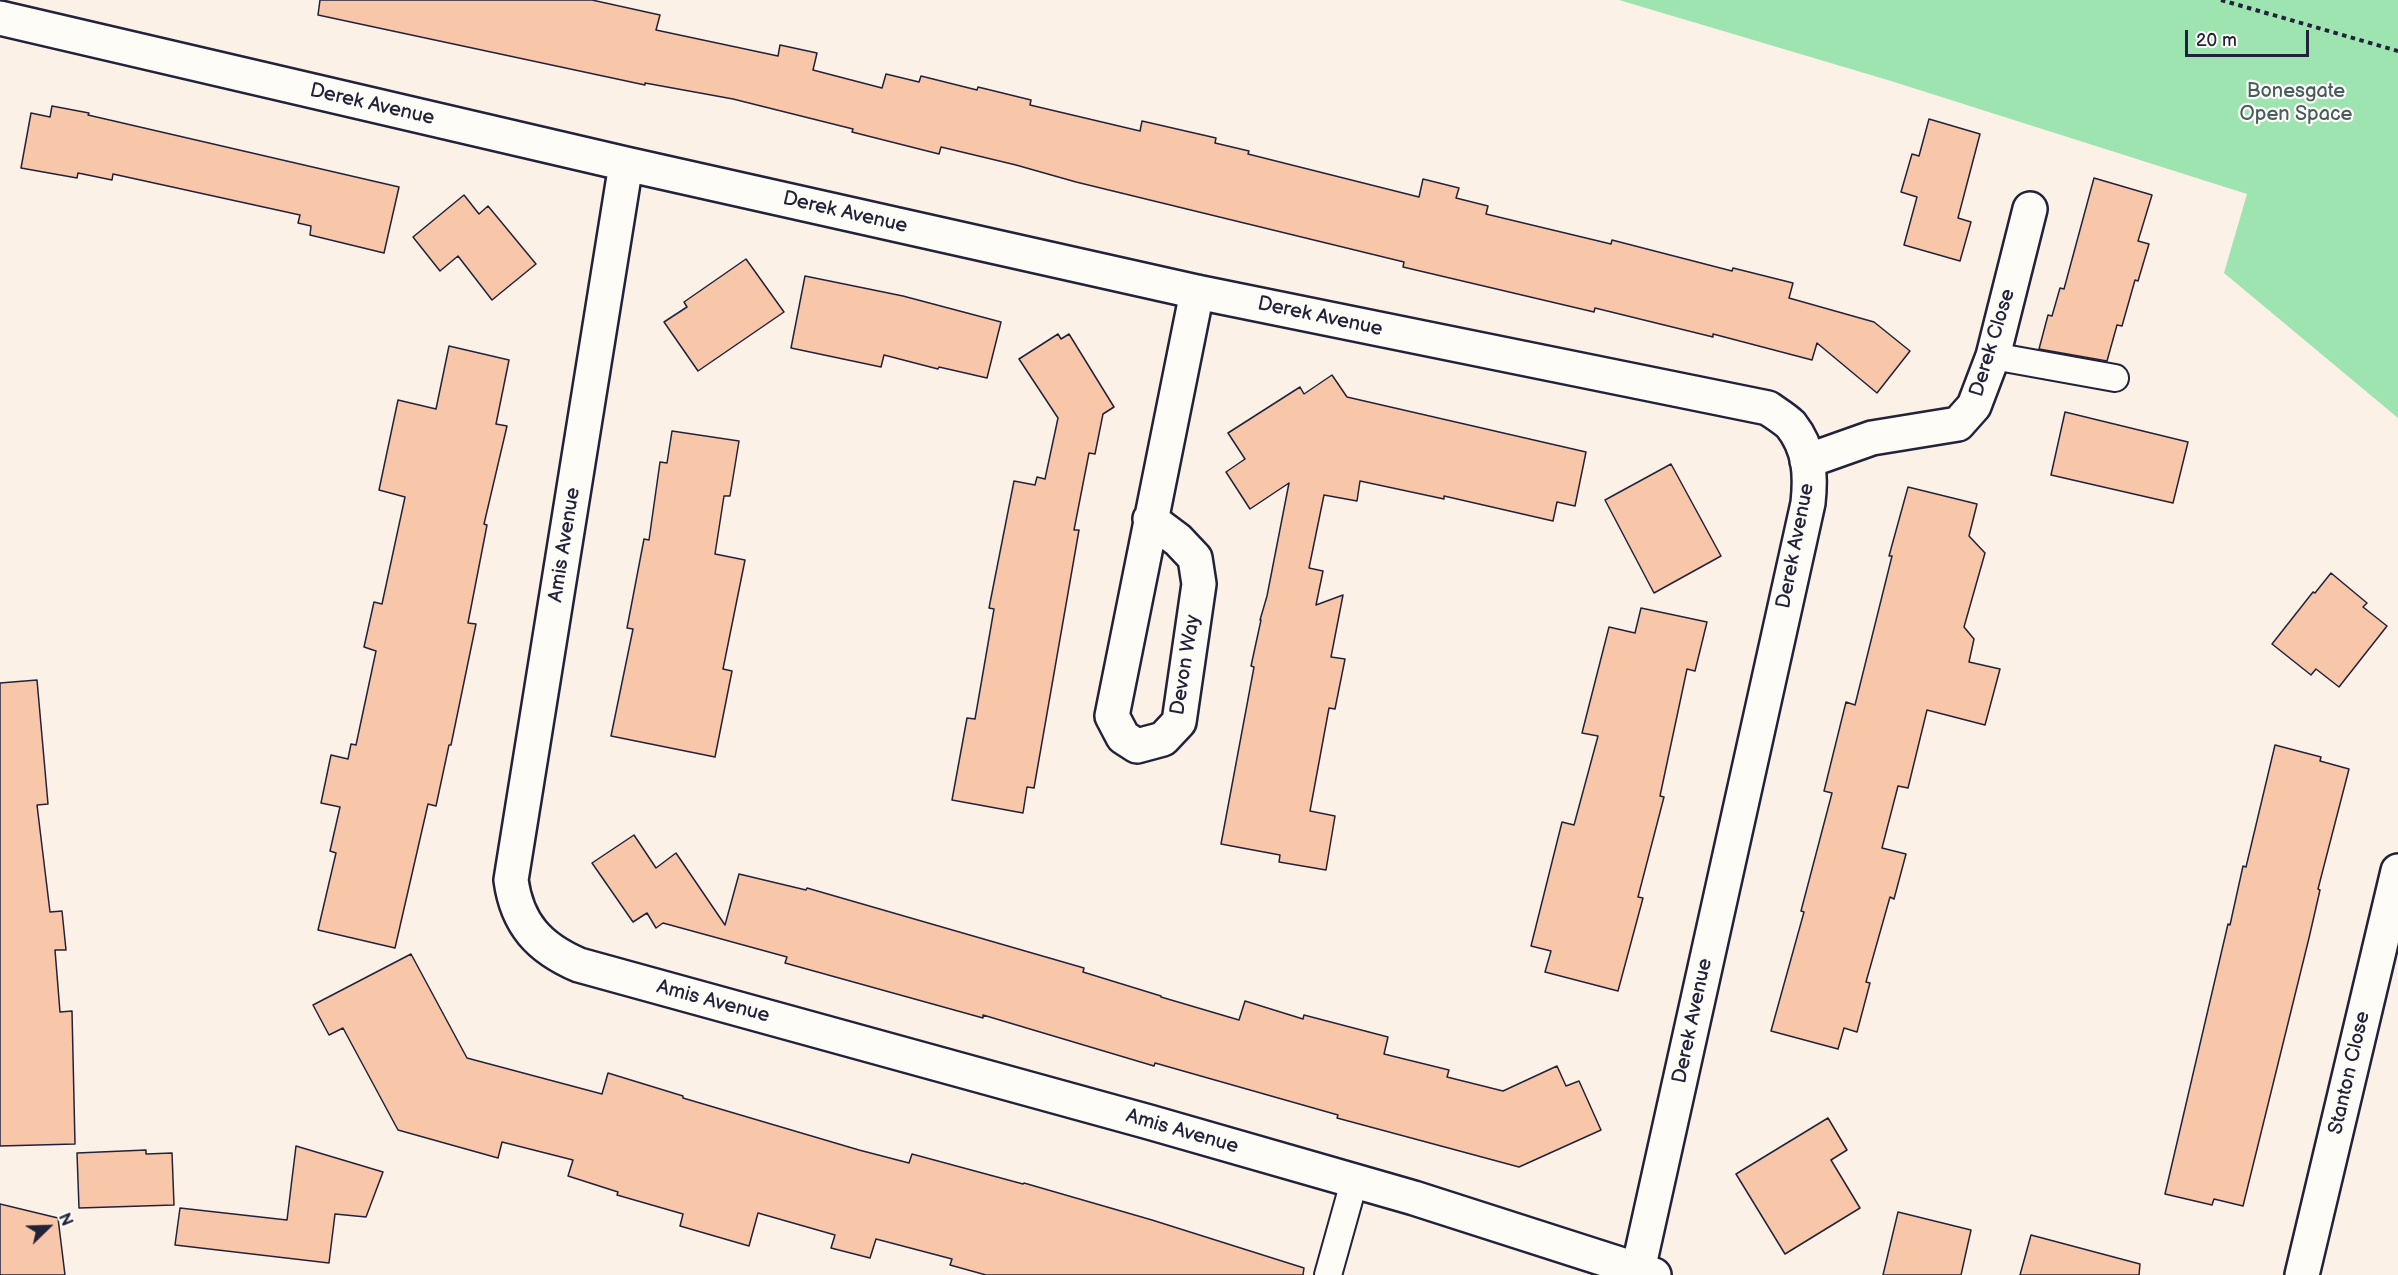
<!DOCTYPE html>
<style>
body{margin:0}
#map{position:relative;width:2398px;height:1275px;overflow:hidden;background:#fcf1e7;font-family:"Balsamiq Sans",sans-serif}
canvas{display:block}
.north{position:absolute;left:18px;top:1197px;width:60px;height:60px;-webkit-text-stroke:4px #fdfcf7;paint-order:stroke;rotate:67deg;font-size:16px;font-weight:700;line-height:24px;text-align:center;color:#22223b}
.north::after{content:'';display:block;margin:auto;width:21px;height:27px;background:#22223b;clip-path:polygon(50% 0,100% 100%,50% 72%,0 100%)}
.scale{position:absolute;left:2185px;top:30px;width:124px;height:27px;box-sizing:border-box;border:3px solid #22223b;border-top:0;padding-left:8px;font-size:18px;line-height:21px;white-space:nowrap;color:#22223b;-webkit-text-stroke:4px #fdfcf7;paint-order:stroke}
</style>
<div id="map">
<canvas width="2398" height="1275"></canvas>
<div class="north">N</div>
<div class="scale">20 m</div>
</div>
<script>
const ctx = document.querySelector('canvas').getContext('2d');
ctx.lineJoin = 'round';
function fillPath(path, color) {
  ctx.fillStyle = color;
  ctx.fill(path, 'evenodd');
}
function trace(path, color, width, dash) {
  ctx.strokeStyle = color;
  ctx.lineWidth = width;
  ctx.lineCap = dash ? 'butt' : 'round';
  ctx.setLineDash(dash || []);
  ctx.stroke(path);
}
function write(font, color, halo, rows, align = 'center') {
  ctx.font = font + ' "Balsamiq Sans",sans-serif';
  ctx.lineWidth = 4.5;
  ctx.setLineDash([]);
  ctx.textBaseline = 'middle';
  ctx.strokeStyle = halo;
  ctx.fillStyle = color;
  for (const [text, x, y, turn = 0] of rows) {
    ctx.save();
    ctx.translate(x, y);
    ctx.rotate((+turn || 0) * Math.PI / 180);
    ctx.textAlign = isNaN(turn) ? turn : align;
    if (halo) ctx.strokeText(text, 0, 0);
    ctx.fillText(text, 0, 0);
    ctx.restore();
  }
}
const green = new Path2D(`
 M1619,0h779v418l-174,-145 23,-79 -356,-113z`);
const building = new Path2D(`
 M320,0h272l68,15 -4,15 122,26 2,-11 37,8 -4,17 69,18 4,-14 33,8 2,-6 56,14 1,-3 53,13 -1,5 110,26 2,-10 74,17 -1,5 34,8 -1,3 171,43 4,-18 36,9 -3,10 32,8 -2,8 125,30 1,-4 120,31 1,-3 60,15 -4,15 85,24 36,29 -33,42 -60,-50 -5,17 -99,-26v3l-118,-29 -1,4 -191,-45 1,-5 -328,-80 -60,-17 -75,-18 -2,7 -87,-22 1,-3 -120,-30 -88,-16v2l-327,-70z
 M52,106l37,7 -1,2 311,72 -15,66 -74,-18 1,-9 -13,-3 2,-8 -187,-41 -1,6 -34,-7 -1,5 -56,-10 10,-55 19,4z
 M1929,119l51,15 -22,84 13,4 -11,39 -56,-16 13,-48 -16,-5 11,-38 7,2z
 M2094,178l58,17 -14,46 11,3 -11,37 -3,-1 -13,46 -5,-1 -10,36 -68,-12 9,-34 4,1 8,-28 4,1z
 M464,195l15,19 9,-8 48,58 -44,36 -34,-44 -18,15 -27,-34z
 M746,259l38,53 -86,59 -34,-49 23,-15 -3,-5z
 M805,276l98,20 98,26 -14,56 -48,-11 -1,2 -54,-14 -3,12 -90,-19z
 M1058,334l3,5 8,-5 45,73 -11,7 -8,40 -6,-1 -15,77h5l-45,258 -7,-1 -4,26 -71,-13 15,-82 8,1 19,-110 -5,-1 25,-127 21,4 2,-8 8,2 13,-61 -39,-59z
 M449,346l60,14 -13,64 11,2 -23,98 3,1 -19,98 8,1 -25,121h-2l-13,61 -8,-2 -33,144 -77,-18 18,-77 -6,-2 10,-44 -19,-4 10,-48 17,4 3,-15 5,1 20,-94 -12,-4 10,-45 8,2 23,-107 -26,-7 19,-90 38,9z
 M1332,375l15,22 239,55 -11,54 -18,-4 -4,19 -109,-25v3l-84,-18 -3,20 -33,-6 -15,73 14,3 -7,34 27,-10 -12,62 14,2 -10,50 -6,-1 -19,103 25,5 -9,54 -47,-8 1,-7 -59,-11 33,-177 -3,-1 10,-46h-1l7,-24 22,-113 -39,26 -24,-37 19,-13 -17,-26 72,-46 4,7z
 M2065,412l123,30 -15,61 -122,-28z
 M672,431l67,10 -9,55h-6l-9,58 30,6 -22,109 9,2 -17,86 -104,-21 22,-107 -6,-1 17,-89 5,1 11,-78 7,1z
 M1671,464l50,92 -67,37 -49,-93z
 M1908,487l69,17 -8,32 16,17 -21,74 10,12 -5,23 31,7 -15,56 -58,-15 -19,78 -10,-2 -16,62 24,6 -12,45 -4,-2 -24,85 4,1 -13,49 -13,-4 -6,21 -67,-18 33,-119 -3,-1 31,-118 -8,-2 22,-89 9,3 37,-149h-3z
 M2331,573l36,30 -4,4 24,19 -48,61 -23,-18 -5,6 -39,-31 41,-52 2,1z
 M1641,608l66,14 -12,49 -8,-2 -27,127 4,1 -26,100 5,1 -25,93 -73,-19 6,-21 -20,-5 31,-124 12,3 24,-89 -16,-3 27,-106 26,6z
 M37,680l11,124 -11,1 13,107 12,-1 4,39h-11l5,62 12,-1 3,133 -75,2v-463z
 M2275,745l46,12 -1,4 29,8 -31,120 2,1 -11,48 -66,268 -29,-7 -2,6 -47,-11 63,-270 2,1 13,-59 3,1z
 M634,835l22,33 20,-15 49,72 14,-51 67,16 1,-2 277,80 -1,4 78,24v1l78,23 6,-19 58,18 1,-4 84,22 -4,17 65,16 -2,7 56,14 54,-25 9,20 13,-5 22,49 -82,37 -182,-49 1,-3 -183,-52 -1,3 -171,-51v3l-198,-55 2,-6 -124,-34 -7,5 -9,-15 -14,9 -41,-59z
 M411,954l56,104 135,36 6,-21 75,23v2l176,52 50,13 3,-9 111,30 1,-1 128,37 152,48 -1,7h-317l-36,-10 2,-6 -76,-20 -6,19 -39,-10 4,-13 -77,-22 -9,33 -69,-20 3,-12 -66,-19 1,-3 -50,-16 5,-16 -71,-18 -4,16 -100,-28 -55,-102 -14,7 -16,-30z
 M1828,1118l19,32 -16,10 29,48 -75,46 -49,-80z
 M296,1146l87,26 -17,45 -31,-3 -6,49 -154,-18 5,-37 107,12z
 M146,1150v4l26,-1 2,52 -95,3 -2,-55z
 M0,1204l58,14 7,57h-65z
 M1898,1212l73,18 -10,45h-78z
 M2031,1235l109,29 -1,11h-119z`);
const path = new Path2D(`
 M2221,0l177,51`);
const service = new Path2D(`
 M1993,356l122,22
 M1328,1275l26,-93`);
const minor = new Path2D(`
 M0,18l626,146 571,128 571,116c7,5 17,11 23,17 19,24 20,50 17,78l-170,767
 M626,164l-115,716c6,44 28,68 68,85l570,157 265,76 240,77
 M1807,461l65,-23 86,-14 16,-18 19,-50 37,-147
 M1150,519l28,21 17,18 4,26 -20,138 -16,17 -26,7 -14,-9 -11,-21 85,-424
 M2302,1275l96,-404`);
const parkNames = [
 ["Bonesgate",2296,92],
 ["Open Space",2296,115]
];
const streetNames = [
 ["Derek Avenue",372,105,13],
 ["Derek Avenue",845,213,13],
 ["Derek Avenue",1320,317,12],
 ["Derek Close",1993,343,-73],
 ["Amis Avenue",565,545,-81],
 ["Derek Avenue",1796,546,-79],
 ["Devon Way",1186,665,-81],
 ["Amis Avenue",713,1002,15],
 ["Derek Avenue",1693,1021,-78],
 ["Stanton Close",2350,1073,-77],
 ["Amis Avenue",1182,1132,16]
];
fillPath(green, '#9ee4b1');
fillPath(building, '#f8c6a8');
trace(building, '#22223b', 1.5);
trace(service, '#22223b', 30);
trace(minor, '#22223b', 38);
trace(path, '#22223b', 4, [4.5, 4.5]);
trace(service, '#fdfcf7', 26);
trace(minor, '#fdfcf7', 33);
write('20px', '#475c5e', '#fdfcf7', parkNames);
write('20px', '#22223b', '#fdfcf7', streetNames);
</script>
